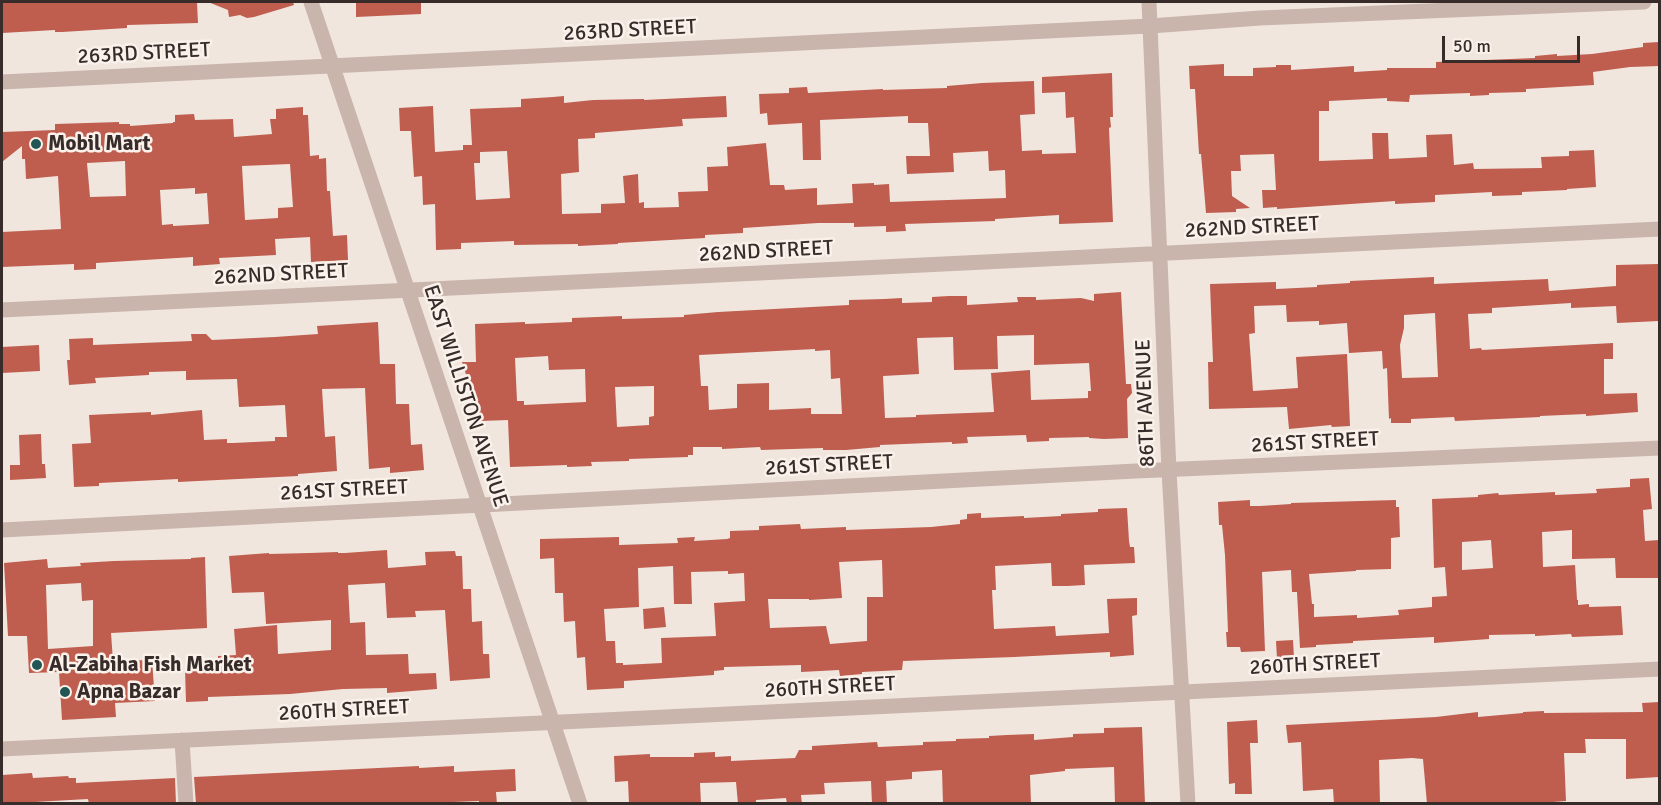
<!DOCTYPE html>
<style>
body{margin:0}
#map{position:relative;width:1661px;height:805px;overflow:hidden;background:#f1e6de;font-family:Signika,sans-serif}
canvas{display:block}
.frame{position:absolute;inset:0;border:3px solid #372c2a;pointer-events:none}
.scale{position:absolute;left:1442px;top:36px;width:138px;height:27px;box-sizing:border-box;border:3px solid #372c2a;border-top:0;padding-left:8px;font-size:18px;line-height:21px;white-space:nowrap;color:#372c2a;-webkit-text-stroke:4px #f9f1ea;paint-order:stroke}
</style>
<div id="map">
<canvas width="1661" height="805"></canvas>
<div class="frame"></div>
<div class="scale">50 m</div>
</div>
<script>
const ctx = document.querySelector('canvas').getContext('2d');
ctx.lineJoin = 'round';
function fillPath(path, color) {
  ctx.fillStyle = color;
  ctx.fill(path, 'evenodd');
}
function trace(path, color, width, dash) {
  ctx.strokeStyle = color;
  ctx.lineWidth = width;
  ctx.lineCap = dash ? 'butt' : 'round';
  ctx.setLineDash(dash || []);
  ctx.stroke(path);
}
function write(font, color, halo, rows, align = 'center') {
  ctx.font = font + ' Signika,sans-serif';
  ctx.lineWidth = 5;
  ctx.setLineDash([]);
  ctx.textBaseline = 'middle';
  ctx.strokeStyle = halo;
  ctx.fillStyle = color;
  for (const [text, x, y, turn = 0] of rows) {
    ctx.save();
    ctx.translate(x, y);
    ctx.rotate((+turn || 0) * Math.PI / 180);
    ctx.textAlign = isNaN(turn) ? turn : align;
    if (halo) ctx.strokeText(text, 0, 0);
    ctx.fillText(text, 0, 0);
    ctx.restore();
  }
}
const building = new Path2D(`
 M2,2h195l1,21 -71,2v3l-65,4h-7v-2l-53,3z
 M208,2h85l1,3 -40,12 -7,1 -7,-3 -11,2 -1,-7z
 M356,2h65v12l-65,3z
 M1659,42v24l-29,1 -37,5 1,13 -68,4v3l-37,1v2l-19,1v-3l-60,2 -1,7 -22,-1v-3l-58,3v10h-10v50l54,-2 -1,-26h16l1,26 38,-2 -1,-22 26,-1 2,31 19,-2 1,6 68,-1 -1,-11 28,-1v-5l25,-1 2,37 -29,2v1l-45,2v3l-30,1v-4l-57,3v7l-40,2v-3l-118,8v-2l-14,1 -1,-18h14l-2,-36 -34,1 1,16h-10l1,25 18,12 -14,1v3l-30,1 -5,-59h-2l-4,-65h-5l-1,-23 35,-2v12h29v-8l23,-1v-2h15v5l63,-4v6l33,-2v-2h49v-6l99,-4v-2l22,-2v2l35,-2 51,-7v-4z
 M1112,73l1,44h-3l1,10 -2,1 4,94 -54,2v-9l-33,2 -31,2v2l-90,3 1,7 -20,1v-6l-32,1v-4h-36l-75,5v5l-38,2v3l-87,5v1l-40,2v-2l-64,1v-4l-53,2v6l-25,1 -1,-46 -12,1 -1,-29 -8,1 -3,-46h-11l-1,-23 34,-2 2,46 28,-2v-5h9l-2,-36 51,-2v-8l32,-2 11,-1v7l29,-3 51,-1v1l82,-4 1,21 -45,2 1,7 -88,7v5l-17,1 1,33 -18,2 1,40 39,-1v-9l24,-1 -2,-27 15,-2 1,29 5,-1v6l35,-1 -1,-15 30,-1 -1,-24 21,-1 -1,-19 39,-4 4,42h14l1,5 32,-2v17l36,-2 -1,-19 22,-1v2l15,-1 1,18 116,-4 -1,-28 -16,1 -1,-20 -35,2 1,19 -47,2 -1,-18h24l-2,-33h-20v-7l-88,4 1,40h-18l-1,-37 -34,2 -1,-12 -7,1 -1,-20 30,-1v-5l18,-1 1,6 75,-4v1l64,-2v-2l35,-3 52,-2 1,33 -15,1 2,36 20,-1v4l34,-1 -2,-36 -8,1 -1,-26 -23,1v-16zM507,151l3,47 -34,2 -2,-37h6v-11z
 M303,107v8h5l2,41 9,-1v4l7,-1 1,33h3l3,45 14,-1 1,25 -37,2 -1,-25 -35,2 1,16 -57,3 1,6 -27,2v-9l-97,6v6l-22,1v-6l-72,3v-35l59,-3 -3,-53 -32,3 -1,-20h-3v-13l-20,16v-30l53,-2v-6l64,-2v2h11v2l43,-3v-1h2v-7l19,-1 1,6 38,-1 1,18 38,-3 -2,-15h6v-10zM125,161l1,35 -36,1 -3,-34zM290,164l3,43 -15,1v10l-33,2 -3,-54zM195,188v6l12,-1 2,31 -36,2v-2l-11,1 -2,-35z
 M1659,264v57l-42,2 -1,-17 -45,2v-5l-79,5v5l-24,1 2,35 11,-1 1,2 131,-7v16h-9v35l33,-1 1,19 -52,4v-2l-46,2v1l-85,4 -1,-4 -43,2v4h-20v-5l-2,1 -2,-51 -4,1 -1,-18 -33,2 -2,-30 -28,2v-4l-32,1 -1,-17 -32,1 1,27 -6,1 4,57 45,-3 -2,-31 51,-3 3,72 -18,1 -1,-2 -42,4 -2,-22 -78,2 -1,-47h5l-3,-78 66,-2v7l41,-2v-2l33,-2v-2l84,-4v7l114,-5 1,12 67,-5v-21zM1435,313l3,64 -36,1 -2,-33 4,-17v-13z
 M1121,292l5,92h5l1,9 -5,6 1,39 -24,1 -15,-1v-1l-40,1v3l-22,1 -1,-7 -59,2 1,6 -16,1v-2l-72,3v2l-34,3h-23v-2l-62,2 -1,-3 -38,2v-2h-29v8h-5v2l-59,2v2l-38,1 1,4 -25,1v-2l-57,2 -2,-47 -27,1 -19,-59h14l-1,-38 50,-2v2l47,-2v-4l50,-2v3l62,-2v-2l34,-3 131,-7v-5l35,-1 18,-1v5l30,-1v-5l17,-1h18v9l51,-3 -1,-5h19v3l45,-2 13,3v-7zM1034,335v30l55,-2 2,28h-3v7l-57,2 -1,-30 -39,3 3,39 -78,3v2l-31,1 -2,-42 36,-2 -2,-36 36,-1 1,33 44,-1 -1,-33zM815,349v2l15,-1 1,29 9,-1 2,36h-31v-6l-42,2v-27l-32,1v24l-28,2 -1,-24h-7l-2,-31zM548,356l1,14 36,-1 1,33 -62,3v-4h-7l-2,-43zM654,386v30l-5,1v8l-32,2 -2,-40z
 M378,322l2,42h15l1,40h13l2,41 11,-1 2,26 -34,3v-6l-21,2 -4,-81 -43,1 3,48 10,-1 2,35 -39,3v2l-120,6v-3l-79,4v3l-25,1 -2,-43 19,-1 -2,-28 62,-3v3l51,-5 2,30 23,-1v4h6l42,-2v-4h12l-2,-32 -46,2 -2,-28 -51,1v-9l-37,1v3l-54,3 1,5 -27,2 -2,-25h3l-1,-21 24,-1v7l99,-4 -1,-7h15l6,6 63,-3 43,-3 -1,-8z
 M39,345l1,26 -38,2v-26z
 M41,434l1,30h3l1,14 -36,2v-15h10l-1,-30z
 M1649,478l3,31 -9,1 2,31 14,-1v38h-43l-1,-20 -43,1v-29l-30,2 1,35 32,-2 2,35h1v5l11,-1v3l32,-1 2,29 -51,2 -1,-3 -36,2v-2l-46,1v4l-55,4v-6l-81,4v2l-37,2v2l-16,1 -3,-56h-5l-1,-22 -29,2 3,79 -24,1 -1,-5h-13l-1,-15h2l-3,-77 -3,-30h-3l-1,-23 32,-2v6h10l31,-2v-1l105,-3v7h3l1,30 -9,1v31l-35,1v1l-47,3 3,30h2v13l43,-2v3l42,-3 -1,-5 34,-3v-10l15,-1 -2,-29 -11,1 -2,-69 46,-2v-2l20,-2 1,2 56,-3v3l42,-2 -1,-4 34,-2v-8zM1491,540l2,28 -31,2v-28z
 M1127,508l2,33 1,6h4l1,16 -51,2 1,20 -18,1h-15l-1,-23 -56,3 1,24h-4l2,39 61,-3 1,10 53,-3 -2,-34 30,-1v17l-5,1 2,39 -24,2v-5l-96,5 -111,4 -1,9 -40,2v2l-22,2 -1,-6 -38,2v-7l-77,2v3l-10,1v4l-90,6v7l-37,2 -2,-33 -8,1 -2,-37 -11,1 -1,-29h-8l-1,-35 -14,1v-20l79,-2v8l59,-2 -1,-5 18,-1 -1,4 33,-2 3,-1v-7l29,-1v-4l41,-2 1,5 45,-2v3l85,-3 29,-3v-4l7,-1v-5l14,-1v5l43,-2v2l37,-2v-2l37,-2v-3zM882,560l1,37h-16v44l-37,3 -4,-18 -56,2 -2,-29h41v1l33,-2 -3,-36zM673,566l1,38h18l-1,-32 37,-1v3l16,-1 1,28 -31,2 2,33 -55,2 1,25 -39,2v-2h-7l-1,-22h-9l-2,-32 35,-2 -1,-39z
 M387,550l1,18 38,-3 -1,-13 30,-1 1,5h6l1,33h8l1,33 10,-1 1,33h6l1,24 -40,3 -5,-71 -30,1 1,6 -29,1 -2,-35 -37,2 2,38 15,-1 1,33 42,-1 1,20 27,-1 1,16 -50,4v-5l-44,1 -53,5 -82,3v4l-22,1 -1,-33 33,-2v-11l18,-1 -2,-26 43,-4 1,29 53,-4v-30l-65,4 -2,-32 -32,1 -3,-37 40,-3v1l41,-1 28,-1v1h7z
 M205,557l2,71 -96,5 2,28 39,-1 3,41 -40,2 1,14 -54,3 -3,-48 -30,1 -2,-37h-19l-4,-73 43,-4 1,9 33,-2 -1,-3 34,-2 77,-2v-1zM81,583l1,18 11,-1v46l-45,3 -2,-64z
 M664,607l2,20 -22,2 -1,-20z
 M1293,640l1,18 -17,1 -1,-18z
 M1659,702v75l-33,2v-40h-41l1,14h-22l2,48 -39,3h-100l-4,-45 -11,-1 -33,2 1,44h-46l-1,-15 -30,2 -2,-49 -13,1 -2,-18 150,-8 42,-5v5l45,-4v-1l21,-1v2l99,-1 -1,-9z
 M1257,720l1,23h-8l2,51h-17v-11l-6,1 -2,-62z
 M1142,727l3,77h-30l-1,-37 -49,2v2l-35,4 1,29h-88l-1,-34 -30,2v7l-26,2 1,23h-15l-1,-23 -47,2 1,11 -24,1 1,9h-15l-1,-6 -30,2v4h-18l-2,-22 -36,1 1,21h-72l-1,-23 -13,1 -1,-26 36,-2v3h44v-4l21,-1v5l16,-1v5l64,-3 4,-8h13v-4l65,-4 1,5 45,-2v-3l33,-1v-2l33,-1v-2l18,-1 27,-1v6l39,-3v-3l31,-1v-5z
 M419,766v2l35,-2v6l61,-3 1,22 -20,1 1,12h-18v-3l-78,3h-130v-2l-75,2 -2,-27z
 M32,773l1,5 35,-2 1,2h7v5l99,-5 1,26h-87l-1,-5 -53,3v2h-33v-29z`);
const minor = new Path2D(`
 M311,2l269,802
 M1149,2l20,469 19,333
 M2,82l1148,-56 110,-8 384,-16
 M2,310l1658,-81
 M2,530l1134,-59 524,-23
 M182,740l4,64
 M2,749l1658,-80`);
const markers = [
 [36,144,6,"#215654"],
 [37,665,6,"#215654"],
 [65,692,6,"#215654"]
];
const streetNames = [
 ["263RD STREET",630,31,-3],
 ["263RD STREET",144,54,-3],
 ["262ND STREET",1252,228,-3],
 ["262ND STREET",766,252,-3],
 ["262ND STREET",281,275,-3],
 ["EAST WILLISTON AVENUE",465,396,72],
 ["86TH AVENUE",1146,403,-92],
 ["261ST STREET",1315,443,-3],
 ["261ST STREET",829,466,-3],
 ["261ST STREET",344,491,-3],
 ["260TH STREET",1315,665,-3],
 ["260TH STREET",830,688,-3],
 ["260TH STREET",344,711,-3]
];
const poiNames = [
 ["Mobil Mart",48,144],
 ["Al-Zabiha Fish Market",49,665],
 ["Apna Bazar",77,692]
];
fillPath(building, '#bf5d4f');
trace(minor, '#c9b5ab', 15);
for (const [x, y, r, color] of markers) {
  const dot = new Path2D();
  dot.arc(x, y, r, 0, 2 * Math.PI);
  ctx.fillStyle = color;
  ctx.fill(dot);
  trace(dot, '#f9f1ea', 2);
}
write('21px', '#372c2a', '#f9f1ea', streetNames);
write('bold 21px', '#372c2a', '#f9f1ea', poiNames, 'left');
</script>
